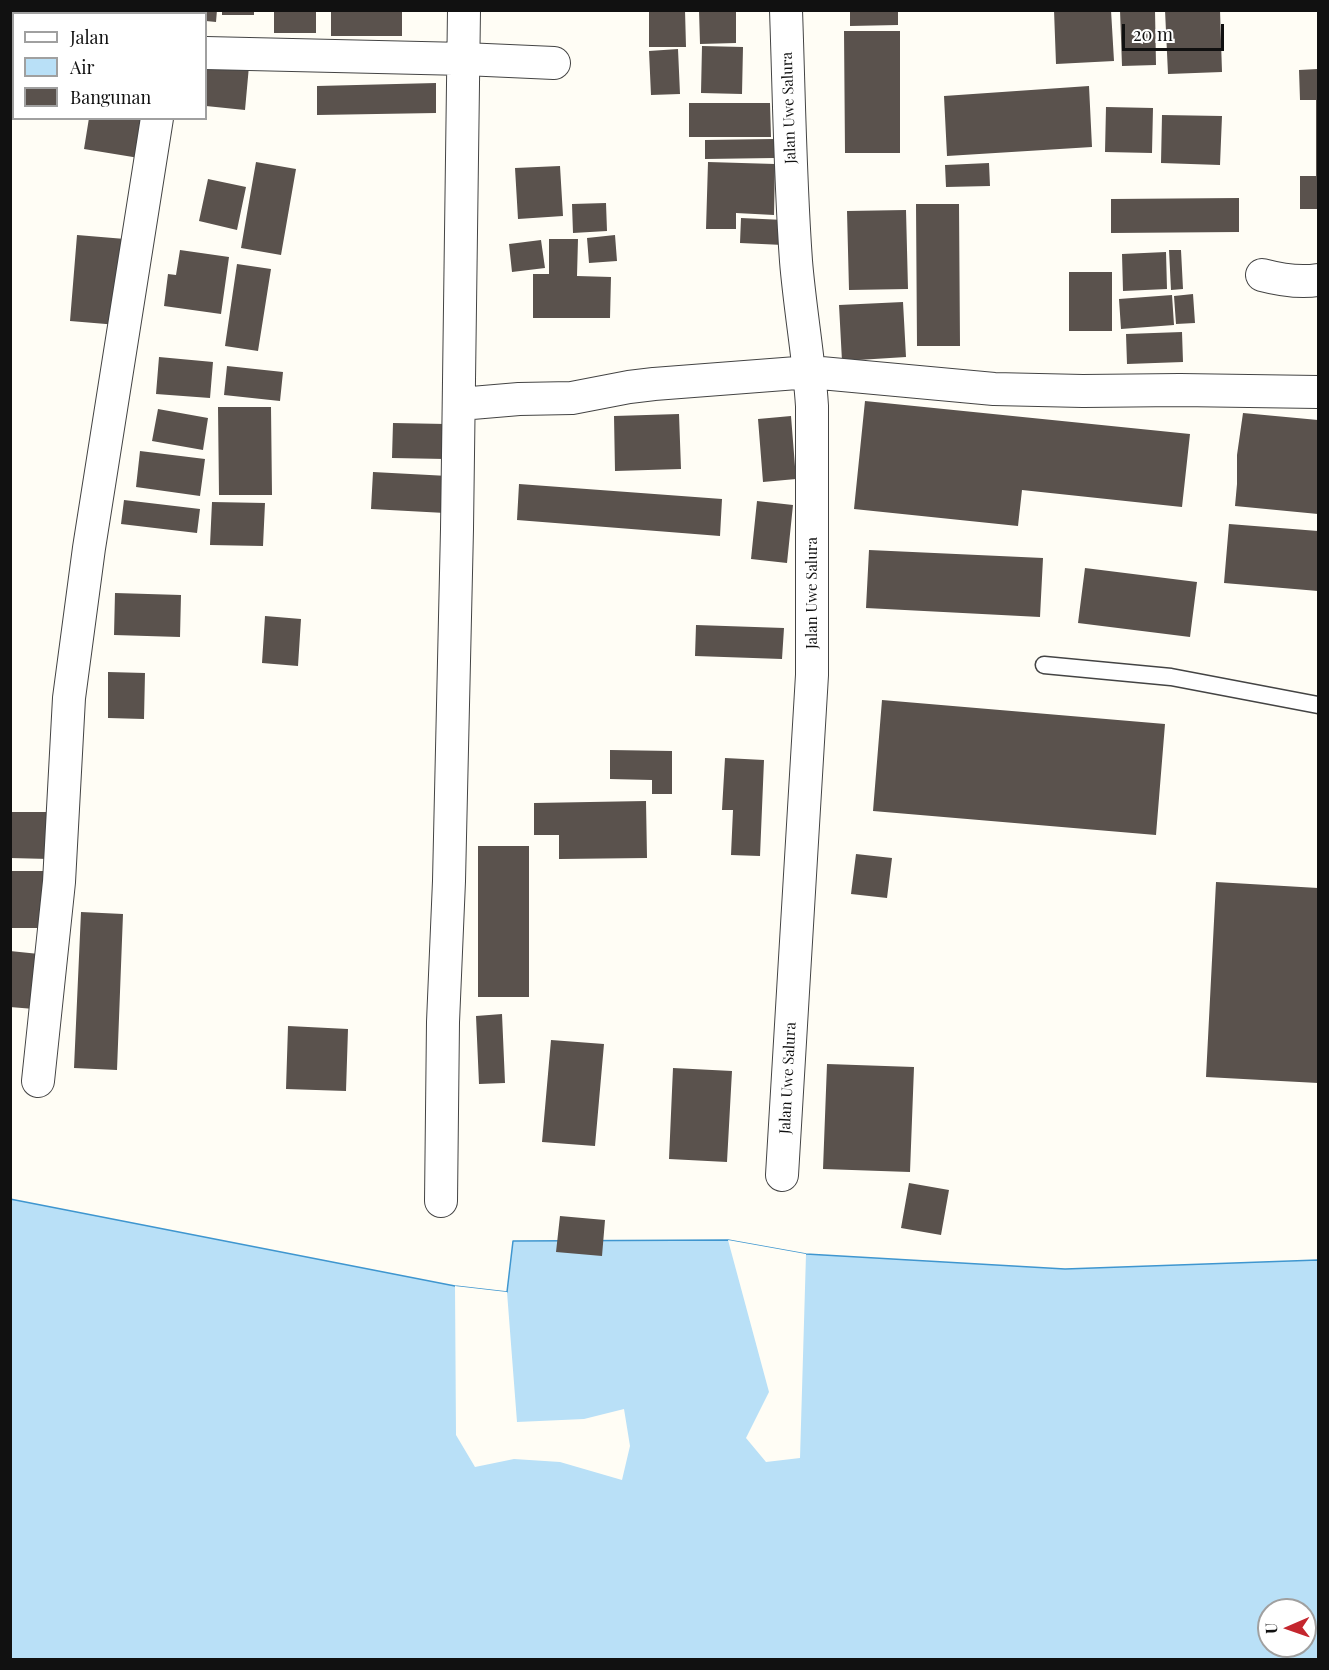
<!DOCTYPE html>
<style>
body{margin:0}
#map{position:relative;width:1329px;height:1670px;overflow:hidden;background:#fffdf5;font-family:"Playfair Display",serif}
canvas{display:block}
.frame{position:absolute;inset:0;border:12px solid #111;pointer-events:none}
.legend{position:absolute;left:12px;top:12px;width:195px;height:108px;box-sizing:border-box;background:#fff;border:2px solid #a0a0a0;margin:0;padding:8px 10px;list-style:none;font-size:18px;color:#111}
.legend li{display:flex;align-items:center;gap:12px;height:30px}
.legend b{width:30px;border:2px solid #a0a0a0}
.north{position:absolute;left:1257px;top:1598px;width:60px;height:60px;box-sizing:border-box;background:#fff;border:2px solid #a0a0a0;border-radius:50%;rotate:268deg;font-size:16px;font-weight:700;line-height:24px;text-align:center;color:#111}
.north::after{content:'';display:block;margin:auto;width:21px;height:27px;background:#c4262e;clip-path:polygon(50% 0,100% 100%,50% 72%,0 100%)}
.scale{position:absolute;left:1122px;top:24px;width:102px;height:27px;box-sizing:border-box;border:3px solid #111;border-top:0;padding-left:8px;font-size:18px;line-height:21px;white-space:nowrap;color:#111;-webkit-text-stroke:4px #fff;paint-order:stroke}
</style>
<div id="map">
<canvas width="1329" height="1670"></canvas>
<div class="frame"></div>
<ul class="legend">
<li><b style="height:8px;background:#fff"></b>Jalan</li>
<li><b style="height:16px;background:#b9e0f7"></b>Air</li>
<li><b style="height:16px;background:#5a524d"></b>Bangunan</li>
</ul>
<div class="north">U</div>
<div class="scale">20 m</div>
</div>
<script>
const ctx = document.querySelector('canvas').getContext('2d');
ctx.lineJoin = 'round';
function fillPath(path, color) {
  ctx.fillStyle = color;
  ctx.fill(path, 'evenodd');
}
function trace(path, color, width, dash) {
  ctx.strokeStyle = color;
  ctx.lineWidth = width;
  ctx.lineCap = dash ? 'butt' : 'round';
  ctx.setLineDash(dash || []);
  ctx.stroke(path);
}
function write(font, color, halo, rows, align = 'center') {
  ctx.font = font + ' "Playfair Display",serif';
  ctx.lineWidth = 6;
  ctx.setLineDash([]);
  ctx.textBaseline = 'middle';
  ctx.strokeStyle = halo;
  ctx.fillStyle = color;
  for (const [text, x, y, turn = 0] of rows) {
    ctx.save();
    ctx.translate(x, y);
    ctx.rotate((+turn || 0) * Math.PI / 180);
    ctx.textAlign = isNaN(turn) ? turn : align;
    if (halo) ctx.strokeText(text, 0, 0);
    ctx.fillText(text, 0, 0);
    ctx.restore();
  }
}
const water = new Path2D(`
 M10,1199l445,87 52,6 6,-51 215,-1 78,14 259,15 253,-9v399h-1307zM1269,1610h36v36h-36z`);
const pier = new Path2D(`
 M728,1240l78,14 -6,204 -34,4 -20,-24 23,-46z
 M455,1286l52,6 10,130 67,-3 40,-10 6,37 -8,34 -62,-18 -46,-3 -39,8 -19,-32z`);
const building = new Path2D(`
 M18,10h52v4h-53z
 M190,10h27l-1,12 -10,-1v-7h-16z
 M222,10h32v5h-32z
 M274,10h42v23h-42z
 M331,10h71v26h-71z
 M649,10h36l1,37h-37z
 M699,10h37v33l-36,1z
 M850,10h48v15l-48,1z
 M1054,10h57l3,51 -58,3z
 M1120,10h35l1,55 -34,1z
 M1165,10h55l2,62 -54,2z
 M844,31h56v122h-55z
 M702,46l41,1 -1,47 -41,-1z
 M678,49l2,45 -29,1 -2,-44z
 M206,62l43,4 -4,44 -39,-4z
 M1318,69v140h-18v-33h16v-76h-16l-1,-30z
 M436,83v30l-119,2v-29z
 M1089,86l3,61 -145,9 -3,-60z
 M689,103h81l1,34h-82z
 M1106,107l47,1 -1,45 -47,-1z
 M1162,115l60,1 -2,49 -59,-2z
 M89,118h56l-6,40 -55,-9z
 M774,139v19l-69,1v-19z
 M256,162l40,7 -15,86 -40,-7z
 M708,162l67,2 -1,51 -38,-2v16h-30z
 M989,163l1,23 -44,1 -1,-22z
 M560,166l3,50 -45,3 -3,-51z
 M208,179l38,8 -9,43 -38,-9z
 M1239,198v34l-128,1v-34z
 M606,203l1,28 -34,2 -1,-29z
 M916,204h43l1,142h-43z
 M906,210l2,79 -59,1 -2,-79z
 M741,218l43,2 -1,25 -43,-2z
 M77,235l48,4 -7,86 -48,-4z
 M615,235l2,26 -28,2 -2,-25z
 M549,239h29l-1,37 34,1 -1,41h-77v-44h16z
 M541,240l4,28 -33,4 -3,-28z
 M180,250l49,7 -8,57 -57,-8 4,-32 8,1z
 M1169,250h12l2,39 -12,1z
 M1166,252l1,37 -44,2 -1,-37z
 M237,264l34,5 -13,82 -33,-5z
 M1069,272h43v59h-43z
 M1193,294l2,29 -19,1 -2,-28z
 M1172,295l2,30 -53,4 -2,-30z
 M903,302l3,55 -64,4 -3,-56z
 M1182,332l1,30 -56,2 -1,-30z
 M159,357l54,5 -3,36 -54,-4z
 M227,366l56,6 -3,29 -56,-6z
 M865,401l325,33 -8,73 -160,-17 -4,36 -164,-17z
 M218,407h53l1,88h-53z
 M158,409l50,9 -5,32 -51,-9z
 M1243,413l75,7v94l-83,-8 2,-22v-29z
 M679,414l2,55 -66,2 -1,-55z
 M791,416l5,63 -33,3 -5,-63z
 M393,423l53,1 -1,35 -53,-1z
 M140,451l65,8 -5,37 -64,-9z
 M373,472l75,4 -3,37 -74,-4z
 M519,484l203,15 -2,37 -203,-16z
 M124,500l76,9 -3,24 -76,-9z
 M757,501l36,4 -6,58 -36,-4z
 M212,502l53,1 -2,43 -53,-1z
 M1229,524l89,7v60l-94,-8z
 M869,550l174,8 -3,59 -174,-9z
 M1085,568l112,14 -7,55 -112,-14z
 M115,593l66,2 -1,42 -66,-2z
 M265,616l36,3 -3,47 -36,-3z
 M696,625l88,3 -2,31 -87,-3z
 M108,672l37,1 -1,46 -36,-1z
 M882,700l283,24 -9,111 -283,-24z
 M610,750l62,1v43h-20v-14l-42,-1z
 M725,758l39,2 -4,96 -29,-1 2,-45h-11z
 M646,801l1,57 -88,1v-24h-25v-32z
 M10,812h40l-1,47 -39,-1z
 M478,846h51v151h-51z
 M856,854l36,4 -5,40 -36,-4z
 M10,871h38l-1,57h-37z
 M1216,882l102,6v195l-112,-6z
 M81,912l42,2 -6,156 -43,-2z
 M10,951l29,3 -5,55 -24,-2z
 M502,1014l3,69 -26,1 -3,-68z
 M288,1026l60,3 -2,62 -60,-2z
 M551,1040l53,4 -9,102 -53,-4z
 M827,1064l87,3 -4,105 -87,-3z
 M673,1068l59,3 -5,91 -58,-3z
 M909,1183l40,7 -8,45 -40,-7z
 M560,1216l45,4 -3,36 -46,-4z`);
const service = new Path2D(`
 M1044,665l127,12 147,28`);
const minor = new Path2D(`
 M10,42h4
 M206,53l258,6 90,4
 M1262,275c19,5 37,8 56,5
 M460,404l59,-5 53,-1 57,-11 25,-3 156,-12 184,17 89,2 97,-1 138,2
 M38,1081l21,-199 10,-184 20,-150 68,-430
 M782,1175l30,-500v-269c-3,-48 -12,-96 -16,-145 -6,-83 -7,-167 -10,-251
 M441,1201l2,-179 6,-141 8,-352 7,-519`);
const streetNames = [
 ["Jalan Uwe Salura",789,108,-92],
 ["Jalan Uwe Salura",812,593,-90],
 ["Jalan Uwe Salura",788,1078,-87]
];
fillPath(water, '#b9e0f7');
trace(water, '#3f96cf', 1.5);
fillPath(pier, '#fffdf5');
fillPath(building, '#5a524d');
trace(service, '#444', 19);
trace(minor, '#444', 34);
trace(service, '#fff', 16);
trace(minor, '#fff', 32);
write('15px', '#111', '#fff', streetNames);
</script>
